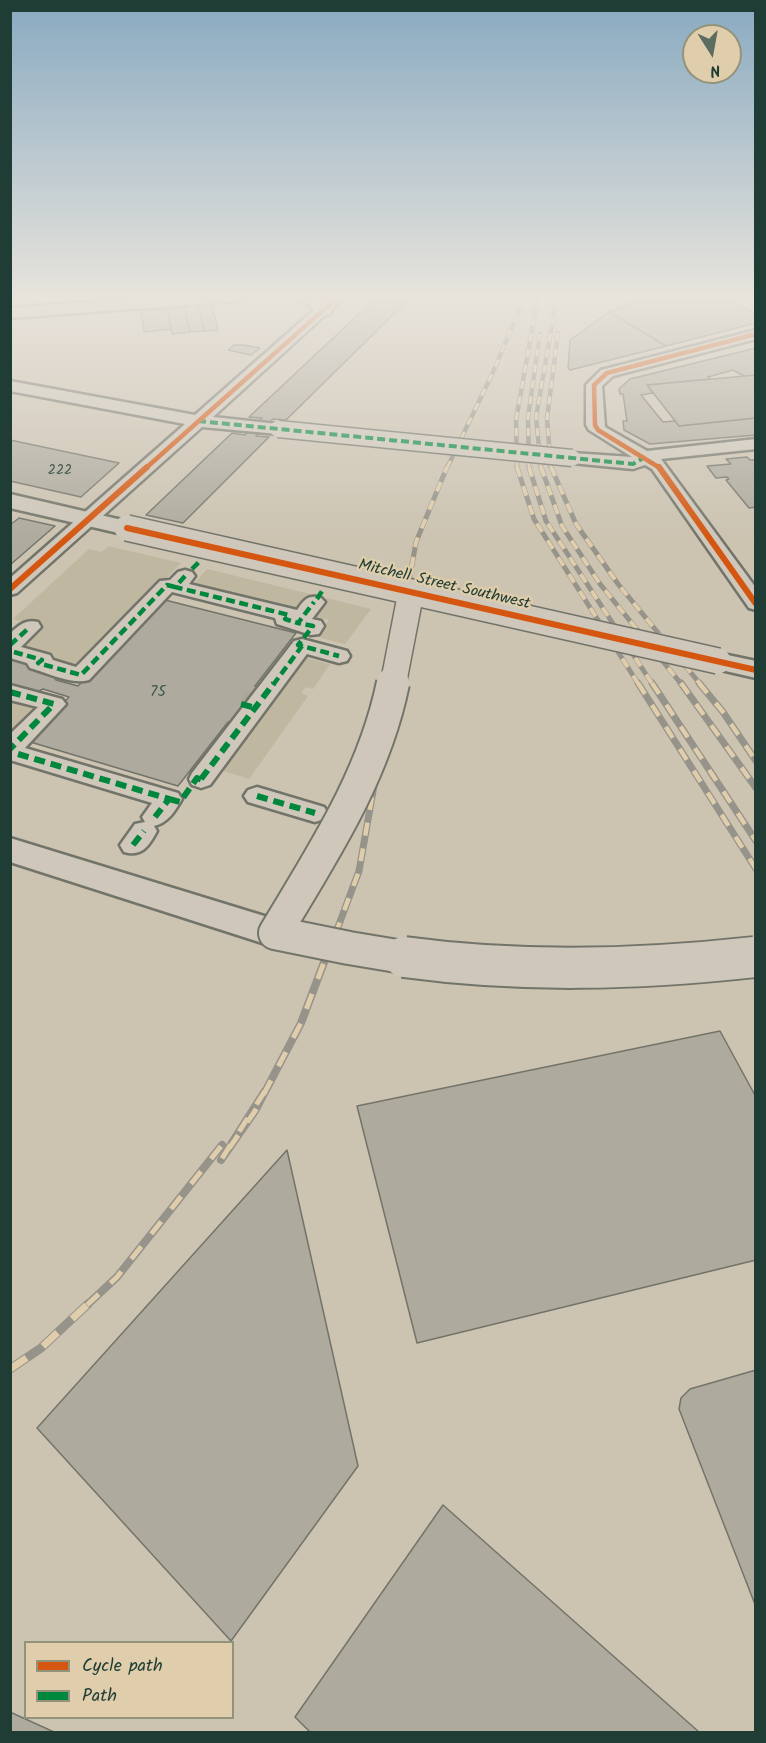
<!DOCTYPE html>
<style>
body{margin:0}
#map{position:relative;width:766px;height:1743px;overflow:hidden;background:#ccc3b1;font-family:Kalam,sans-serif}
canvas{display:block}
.frame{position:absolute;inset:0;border:12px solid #1f3d34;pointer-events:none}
.legend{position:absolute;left:24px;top:1641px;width:210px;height:78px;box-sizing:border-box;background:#dfcdab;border:2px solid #92937b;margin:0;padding:8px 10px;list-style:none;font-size:18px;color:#1f3d34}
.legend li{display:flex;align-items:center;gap:12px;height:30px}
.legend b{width:30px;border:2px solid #92937b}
.north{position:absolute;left:682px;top:24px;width:60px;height:60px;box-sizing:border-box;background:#dfcdab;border:2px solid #92937b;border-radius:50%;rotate:169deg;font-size:16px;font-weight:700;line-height:24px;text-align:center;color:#1f3d34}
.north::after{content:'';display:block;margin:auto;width:21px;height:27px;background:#5c6c60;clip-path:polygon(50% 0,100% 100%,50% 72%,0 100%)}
</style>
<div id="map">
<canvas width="766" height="1743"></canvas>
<div class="frame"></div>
<ul class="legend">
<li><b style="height:8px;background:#d45610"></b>Cycle path</li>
<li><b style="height:8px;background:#00873e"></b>Path</li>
</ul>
<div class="north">N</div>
</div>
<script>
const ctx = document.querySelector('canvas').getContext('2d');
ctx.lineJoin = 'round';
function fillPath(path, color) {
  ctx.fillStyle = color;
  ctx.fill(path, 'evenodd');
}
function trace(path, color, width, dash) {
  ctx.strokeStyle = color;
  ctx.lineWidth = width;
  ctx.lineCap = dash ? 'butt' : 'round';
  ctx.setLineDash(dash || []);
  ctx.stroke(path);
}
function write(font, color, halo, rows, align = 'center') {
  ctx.font = font + ' Kalam,sans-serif';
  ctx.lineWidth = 4.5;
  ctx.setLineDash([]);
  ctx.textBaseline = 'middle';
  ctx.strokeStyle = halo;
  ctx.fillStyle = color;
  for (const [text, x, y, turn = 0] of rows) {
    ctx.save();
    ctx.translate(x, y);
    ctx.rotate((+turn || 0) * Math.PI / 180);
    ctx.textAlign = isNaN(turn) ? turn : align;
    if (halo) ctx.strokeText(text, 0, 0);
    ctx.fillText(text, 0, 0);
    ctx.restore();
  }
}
const green = new Path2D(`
 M108,546l73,17 -103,108 -60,-20 24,-24 -29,-8 76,-70 13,3z
 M207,569l103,25 -14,17 -104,-25z
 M327,598l44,11 -26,35 -28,-7 12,-17 -16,-4z
 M302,657l28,7 -17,25 -7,-2 -5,6 7,3 -59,83 -32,-10z
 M11,696l33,10 -33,35z`);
const building = new Path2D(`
 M378,296l30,4 -122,120 -13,-1 -17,17 13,1 -86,86 -37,-8 86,-82 13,2 17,-17 -13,-1z
 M657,296h64l35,18v9l-90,23 -57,-34 17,-7z
 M212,305l6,25 -14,1 -6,-25z
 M198,306l6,25 -14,1 -6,-25z
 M184,307l6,25 -18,2 -5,-25z
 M167,309l4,20 -27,3 -3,-21z
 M609,312l57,34 -96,24 -2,-2 2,-28z
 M234,345h10l16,3 -9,7 -23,-5z
 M756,348v27l-12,1 -11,-6 -25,7 2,2 -63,6 6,8 -12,2 22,27 12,-1 4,5 77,-8v17l-106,9 -26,-14 -1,-9h4l-4,-27h-3l-1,-5 11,-10z
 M756,375v43l-77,8 -32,-41z
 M10,440l109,23 -38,34 -71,-16z
 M747,457l3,3h6v47l-7,1 -23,-28 3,-1 -2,-2 -11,1 -9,-12 24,-2 -5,-5z
 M19,518l36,8 -45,39v-40z
 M161,599l135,34 -41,53 9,2 -27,36 -9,-2 -50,64 -151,-45 42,-44 -26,-8 -10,5 -23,-6v-27l8,-5 35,19 3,5 22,6z
 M720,1031l36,66v163l-339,83 -60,-237z
 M287,1150l71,316 -127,175 -194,-213z
 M756,1370v237l-77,-198 2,-11 9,-9z
 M443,1505l256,227h-389l-15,-15z
 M10,1712l44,20h-44z`);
const minorTunnel = new Path2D(`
 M241,704l9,2`);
const minor = new Path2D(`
 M330,296h16l-133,121 65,7 6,1 3,4 -3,4 -6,1 -76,-7 -185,166 -7,2v-17l175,-154 -175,-33v-10l185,34z
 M756,330v9l-143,37 -11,10 3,41 42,24 109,-12v10l-95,10 95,129v22l-7,-2 -97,-139 -7,-4 -12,4 -61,-6 -6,-1 -3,-4 3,-4 6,-1 60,4 -43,-27 -3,-5v-40l15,-15z
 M185,570l7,2 3,4 -6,8 108,26c7,-10 11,-16 24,-12l4,4 -13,17 9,2 3,5 -5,8 -8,1 -34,-11 -2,-6 -103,-26 -83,88c-18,5 -41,-7 -59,-12l-3,-5 -17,-5v-25c10,-8 15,-14 28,-11l3,5 -20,20 29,8 3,5 23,7 84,-86 10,-1 8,-8z
 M302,639l45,12 3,5 -3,5 -8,2 -32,-9 -97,131 -9,3 -9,-3 -3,-6 3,-6 102,-132z
 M10,685l52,14 4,5 -41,44 153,45 4,6c-7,12 -14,24 -28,27l3,5c-8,15 -15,26 -33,21l-4,-7 15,-21 10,-2 -3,-5 10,-14 -142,-43v-26l28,-27 -28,-7z
 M257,787l67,20 4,6 -4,6 -9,3 -67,-20 -4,-6 4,-6z`);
const major = new Path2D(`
 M164,296h85l-9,5 -230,17v-10z
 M294,296h25l13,15 -3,4h-12l-8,-10z
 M10,494l125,29 4,5 -4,5 -8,2 -117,-27z
 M718,653l38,8v17l-48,-11 -4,-6 4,-6z
 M10,838l277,85 5,10 -5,10 -12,4 -265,-85z`);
const railFar4 = new Path2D(`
 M447,468l47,-98 31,-74
 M517,468l-1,-48 22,-124
 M529,468l-1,-51 12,-83
 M541,468l-5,-51 21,-121
 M551,468l-4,-50 11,-85`);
const railFar3 = new Path2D(`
 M517,467l17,52 105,166
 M529,467l17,54 107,164
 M541,467l21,59 38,58 82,101
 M551,467l25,57 42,60 83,101
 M391,685l25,-143 31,-75`);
const railFar2 = new Path2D(`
 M638,683l118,186
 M652,683l104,158
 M681,683l75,105
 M699,683l24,29 33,49
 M326,959l33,-88 33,-188`);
const railFar1 = new Path2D(`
 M265,1091l-44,69 34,-49 46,-88 25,-66
 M87,1305l30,-28 105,-132`);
const rail = new Path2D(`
 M10,1369l31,-21 47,-44`);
const minorBridge = new Path2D(`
 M278,429l294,29`);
const majorBridgeFar2 = new Path2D(`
 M127,528l591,133
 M393,685l18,-93`);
const majorBridgeFar1 = new Path2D(`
 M393,683c-19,93 -70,170 -118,250l74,15 66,11
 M742,959l14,-2`);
const majorBridge = new Path2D(`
 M404,957c118,16 233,13 351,0`);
const quietFar2 = new Path2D(`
 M198,421l435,43 12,-7`);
const quietFar1 = new Path2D(`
 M192,569l9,-9
 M185,576l-10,11 114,28 -4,4 13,4
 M317,599l7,-11
 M10,645l20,-18
 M302,646l-4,-1 15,-19 -15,-3 16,-21
 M14,652l28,8 -4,3 43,12 86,-90 8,2
 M273,685l29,-39 37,10`);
const quiet = new Path2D(`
 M10,692l44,12 -44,45
 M241,704l15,4
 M18,754l151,45 -14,18
 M201,779l73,-96
 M257,796l58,17
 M169,799l11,3 17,-24 8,3
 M133,845l11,-14`);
const cyclewayFar1 = new Path2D(`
 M146,468l193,-172
 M660,468l-62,-38 -3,-5 -1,-40 13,-12 149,-39`);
const cycleway = new Path2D(`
 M659,467l97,137
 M127,528l629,142
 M10,589l137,-122`);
const farNumbernames = [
 ["222",60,472]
];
const farStreetnames = [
 ["Mitchell Street Southwest",444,586,13]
];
const numberNames = [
 ["75",158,693]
];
fillPath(green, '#bfb79f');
fillPath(building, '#aeaa9d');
trace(building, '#72746a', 1.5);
trace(minorTunnel, '#a9a898', 26, [26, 13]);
trace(minor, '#72746a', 5);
trace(major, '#72746a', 5);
fillPath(minor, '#cec7ba');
fillPath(major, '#cec7ba');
trace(railFar4, '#95938a', 4.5);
trace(railFar3, '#95938a', 5);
trace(railFar2, '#95938a', 7);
trace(railFar1, '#95938a', 8);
trace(rail, '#95938a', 9);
trace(railFar4, '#dfcdab', 3, [8]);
trace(railFar3, '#dfcdab', 4, [10]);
trace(railFar2, '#dfcdab', 4.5, [13]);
trace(railFar1, '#dfcdab', 5, [16]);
trace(rail, '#dfcdab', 7, [20]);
trace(minorBridge, '#72746a', 19, []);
trace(majorBridgeFar2, '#72746a', 28, []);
trace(majorBridgeFar1, '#72746a', 36, []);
trace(majorBridge, '#72746a', 44, []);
trace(minorBridge, '#cec7ba', 16);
trace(majorBridgeFar2, '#cec7ba', 25);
trace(majorBridgeFar1, '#cec7ba', 32);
trace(majorBridge, '#cec7ba', 40);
trace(quietFar2, '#00873e', 4, [8, 4]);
trace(quietFar1, '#00873e', 4.5, [9, 4.5]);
trace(quiet, '#00873e', 6, [11, 6]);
trace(cyclewayFar1, '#d45610', 4.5);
trace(cycleway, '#d45610', 6);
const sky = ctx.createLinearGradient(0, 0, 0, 540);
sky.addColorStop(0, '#89aac1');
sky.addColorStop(0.55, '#e8e4dc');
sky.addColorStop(1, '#e8e4dc00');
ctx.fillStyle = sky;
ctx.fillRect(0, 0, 766, 540);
write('14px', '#43584e', null, farNumbernames);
write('16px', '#1f3d34', '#dfcdab', farStreetnames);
write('16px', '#43584e', null, numberNames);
</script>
